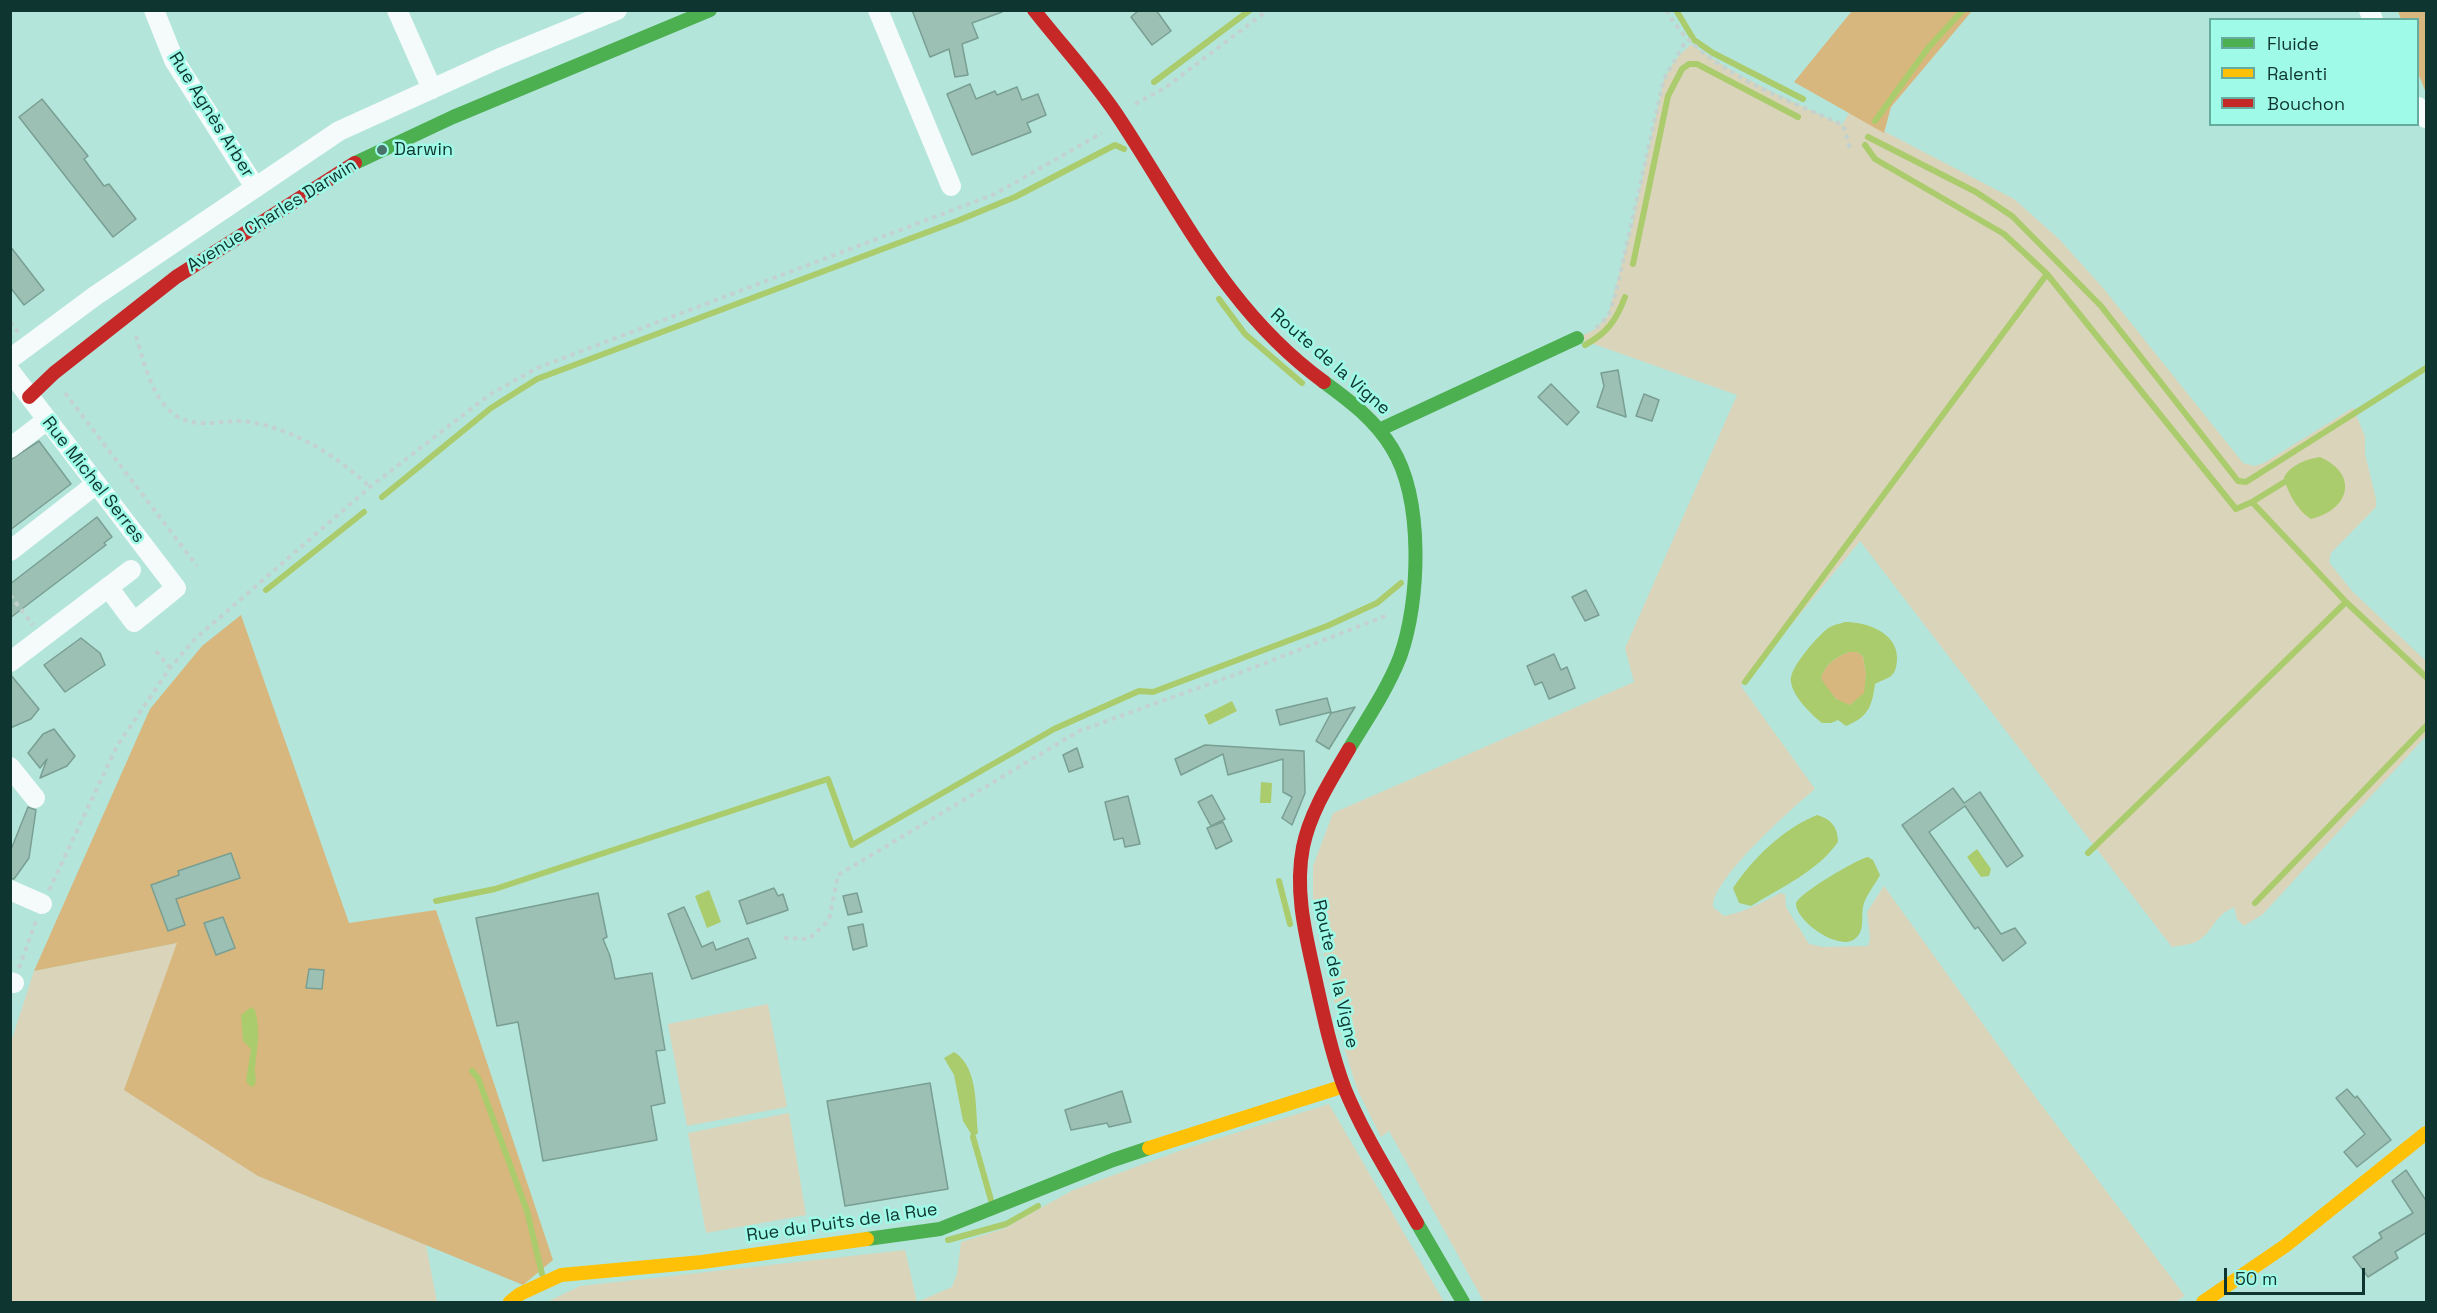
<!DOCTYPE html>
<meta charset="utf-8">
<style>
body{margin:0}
#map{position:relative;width:2437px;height:1313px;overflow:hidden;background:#b4e5db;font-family:"Space Grotesk",sans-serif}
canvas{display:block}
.frame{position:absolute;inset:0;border:12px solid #0e352f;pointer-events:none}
.legend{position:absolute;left:2209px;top:18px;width:210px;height:108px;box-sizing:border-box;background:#9ffae8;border:2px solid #65ab9e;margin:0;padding:8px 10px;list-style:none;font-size:18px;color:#0e352f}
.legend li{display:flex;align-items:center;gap:12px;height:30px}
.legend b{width:30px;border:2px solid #65ab9e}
.scale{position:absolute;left:2224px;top:1268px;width:141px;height:27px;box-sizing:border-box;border:3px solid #0e352f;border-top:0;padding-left:8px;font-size:18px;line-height:21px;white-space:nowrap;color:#0e352f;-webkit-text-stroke:4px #9ffae8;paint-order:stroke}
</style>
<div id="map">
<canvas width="2437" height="1313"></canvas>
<div class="frame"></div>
<ul class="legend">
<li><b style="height:8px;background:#4caf50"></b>Fluide</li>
<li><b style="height:8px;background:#ffc107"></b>Ralenti</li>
<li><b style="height:8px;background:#c62828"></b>Bouchon</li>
</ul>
<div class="scale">50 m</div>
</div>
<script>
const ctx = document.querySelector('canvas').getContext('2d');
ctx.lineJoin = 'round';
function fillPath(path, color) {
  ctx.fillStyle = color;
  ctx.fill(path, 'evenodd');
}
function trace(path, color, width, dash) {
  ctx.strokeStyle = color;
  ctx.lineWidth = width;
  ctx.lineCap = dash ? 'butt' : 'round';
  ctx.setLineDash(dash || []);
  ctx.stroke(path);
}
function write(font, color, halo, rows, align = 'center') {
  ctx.font = font + ' "Space Grotesk",sans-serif';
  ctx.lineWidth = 5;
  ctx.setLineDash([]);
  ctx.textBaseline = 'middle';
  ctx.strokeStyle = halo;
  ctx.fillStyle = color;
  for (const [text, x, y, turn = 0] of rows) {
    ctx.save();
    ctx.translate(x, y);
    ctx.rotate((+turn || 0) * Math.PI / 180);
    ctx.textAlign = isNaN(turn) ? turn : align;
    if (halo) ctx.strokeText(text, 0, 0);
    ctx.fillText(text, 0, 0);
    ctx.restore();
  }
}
const green = new Path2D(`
 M1691,44c47,34 100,57 151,81l7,-12 165,86 46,41 43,48 140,175 11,3 10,-3 89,-55 12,28v18l11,45v8l-45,46 -2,9 23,29 74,70v75l-163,178 -19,12 -7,-7 -3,-12c-20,10 -17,17 -31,30 -8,8 -21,8 -31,10l-312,-406 -119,145 74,103c-22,18 -104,91 -102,118l11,9c21,-4 37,-13 56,-23l5,1 1,13 23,37 14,3 45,-1 2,-7 -3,-27 17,-26 144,201 157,209 -10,6h-691l-95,-171 -8,6 -24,-48 -13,-42 -31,-146v-35l20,-53 301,-131 -9,-34 112,-253 -160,-57 17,-8 14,-14 24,-90 32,-147 11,-19z
 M177,943l81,233 168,69 11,57h-426v-260l23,-71z
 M768,1004l19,103 -100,19 -19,-102z
 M1329,1104l115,198h-897l33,-16 325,-36 12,52 35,-15 5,-13 4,-32 42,-13 70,-39 114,-42z
 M789,1113l17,102 -100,18 -18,-100z`);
const forest = new Path2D(`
 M1852,11h120l-81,96 -7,26 -90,-51z
 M2398,11h28v82l-8,-20v-53l-17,-1z
 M241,615l108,308 87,-13 117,350 -30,25 -265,-109 -134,-86 53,-147 -143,28 116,-262 52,-63z
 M1849,652h8l6,4 3,18 -1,19 -15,12c-14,-2 -22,-14 -29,-26 2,-13 16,-23 28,-27z`);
const water = new Path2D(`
 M2320,457c40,18 29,53 -9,62 -13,-8 -24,-27 -27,-42 7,-12 22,-18 36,-20z
 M1845,622c21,0 52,10 52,36 0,6 -1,14 -6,18 -3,3 -12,5 -16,8 -3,23 -7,33 -29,42l-8,-6 -7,3h-9c-11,-9 -29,-26 -31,-41 -3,-13 26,-45 36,-53 5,-4 12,-5 18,-7zM1849,652h8l6,4 3,18 -2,19 -14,12 -14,-6 -15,-20c2,-13 16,-23 28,-27z
 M1232,701l5,10 -28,14 -5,-10z
 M1261,782l11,1 -1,20h-11z
 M1817,815c14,4 21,12 21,27 -20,29 -58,46 -87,64l-12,-3 -6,-15c20,-30 51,-60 84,-73z
 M1977,849l14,20 -2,7 -8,1 -14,-20z
 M1868,857l5,3 7,15c-5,10 -15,21 -17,32 -2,11 2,23 -7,31 -16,15 -60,-17 -60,-34 0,-9 61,-45 72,-47z
 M709,890l12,32 -14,6 -12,-32z
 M251,1007l4,3c6,21 2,37 0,58 -1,7 3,11 -1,18l-3,1 -5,-6 5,-32 -8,-8 -2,-26z
 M954,1052c25,15 21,56 24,81l-5,4 -10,-16 -9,-46 -10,-17z`);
const stream = new Path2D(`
 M1676,10l18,30 19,13 90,46
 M1154,82l96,-72
 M1875,121l53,-73 35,-38
 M1868,137l108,55 36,24 89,90 137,175 8,1 180,-114
 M1865,145l10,14 129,75 43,40 189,235 16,-7
 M1633,264l35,-168 14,-27 7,-5h8l101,53
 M1219,299l26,35 57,49
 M1585,345c22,-12 31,-24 40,-48
 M2291,478l-39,24 94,100 80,75
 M382,497l109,-89 46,-29 420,-158 58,-24 100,-52 9,4
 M266,590l98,-78
 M1745,682l302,-408
 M2088,853l258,-251
 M1279,881l11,43
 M436,901l59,-12 333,-110 24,66 202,-116 85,-38 14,1 174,-66 50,-23 24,-20
 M2255,903l171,-177
 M472,1071l6,7 49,133 15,63
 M973,1137l18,63
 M948,1240l58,-16 32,-18`);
const building = new Path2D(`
 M912,10h89l1,2 -30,11 6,15 -16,6 6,31 -13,2 -6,-28 -19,8z
 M1139,10h17l15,21 -19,14 -21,-28z
 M970,84l6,15 19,-8 2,4 20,-8 5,13 16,-6 8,21 -19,8 4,9 -59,23 -25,-61z
 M42,99l46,57 -4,3 20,27 5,-2 27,35 -23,18 -94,-120z
 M10,246l34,44 -20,15 -14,-18z
 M1618,370l8,47 -29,-10 7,-21 -3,-13z
 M1551,384l28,28 -12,13 -29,-28z
 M1644,394l15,6 -7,21 -16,-5z
 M39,441l32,43 -61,46v-70z
 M97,517l15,20 -8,6 2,2 -96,73v-34z
 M1586,590l13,25 -14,6 -13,-24z
 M81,638l19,15 5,12 -40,27 -21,-27z
 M1554,654l7,16 6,-3 8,21 -26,11 -7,-17 -7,3 -8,-19z
 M10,674l29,35 -8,10 -21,9z
 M1327,698l4,14 -51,13 -4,-15z
 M1355,707l-26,42 -13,-8 15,-28z
 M54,729l21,27 -8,10 -27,12 7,-19 -7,9 -12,-15 15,-19z
 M1205,745l99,6 1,42 -13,32 -10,-7 10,-21 -9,-5v-33l-55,16 -5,-21 -42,21 -6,-16z
 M1077,748l6,19 -14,5 -6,-17z
 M1953,788l11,15 16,-11 43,64 -16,11 -42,-61 -36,26 72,102 14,-6 11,15 -23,18 -25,-34 -3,2 -73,-104z
 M1212,795l13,24 -14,7 -13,-24z
 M1128,796l12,48 -15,3 -2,-9 -9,2 -9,-38z
 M28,807l8,3 -7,48 -15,21 -4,-1v-26z
 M1223,822l9,19 -16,8 -9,-21z
 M231,853l9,25 -64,21 9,26 -17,6 -17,-46 28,-10 -1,-4z
 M774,888l4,8 5,-2 5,16 -41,14 -8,-23z
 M598,893l9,44 -4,2 7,17 5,23 37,-6 13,77 -9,1 9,52 -14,3 6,34 -114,21 -25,-139 -21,4 -21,-108z
 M857,893l5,19 -14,3 -5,-19z
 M684,907l18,40 11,-5 3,8 32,-12 8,20 -64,21 -24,-65z
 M223,917l12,31 -19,7 -12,-32z
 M863,924l4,22 -14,4 -5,-23z
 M309,969l15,1 -2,19 -16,-1z
 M930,1083l18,106 -103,17 -18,-105z
 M2347,1089l8,9 2,-2 34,44 -34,27 -13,-15 21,-18 -29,-36z
 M1122,1091l9,31 -22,5 -2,-4 -36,7 -6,-20z
 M2406,1170l21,32v30l-32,20 3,6 -30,19 -15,-20 29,-19 -3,-5 34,-20 -21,-32z`);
const path = new Path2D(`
 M1666,10c32,59 119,88 177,115l7,23
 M1135,104l30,-16 103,-78
 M10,322l8,10
 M1596,328l12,-12 8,-24 48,-213 23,-40
 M136,336c10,33 20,85 64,87 17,1 32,-4 50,-1 46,8 87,34 120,65
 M65,393l132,173
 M10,595l23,30
 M156,651l14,17
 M49,890l68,-144 53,-78 25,-29 175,-152 119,-92 48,-27 458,-174 107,-61
 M784,938l25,1 20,-19 9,-45 241,-144 158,-57 151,-59
 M19,968l17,-47`);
const street = new Path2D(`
 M154,10l20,50 81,127
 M397,10l35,79
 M878,10l73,176
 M2369,10l4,10
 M2418,107l8,11
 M10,359l85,-63 244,-165 161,-73 117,-48
 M10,371l166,217 -42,34 -26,-35
 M10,448l37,-28
 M10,551l86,-67
 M10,662l121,-92
 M10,767l25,31
 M10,890l32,14
 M10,982l4,1`);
const fast = new Path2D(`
 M355,163l98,-46 257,-107
 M1324,382c26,19 51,38 68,66 32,52 28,154 8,209 -13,33 -33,62 -51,92
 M1381,429l196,-91
 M1417,1223l46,79
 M867,1239l73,-10 173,-69 36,-12`);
const slow = new Path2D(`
 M1149,1148l195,-62
 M510,1302l10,-8 41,-19 141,-13 165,-23
 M2203,1302l82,-56 141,-113`);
const jam = new Path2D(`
 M1034,10c29,37 62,72 87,111 63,96 108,192 203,261
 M29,397l25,-24 122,-96 179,-114
 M1349,749c-18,31 -39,63 -46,98 -8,41 1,81 10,121 9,40 17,81 31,119 19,47 48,92 73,136`);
const markers = [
 [382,150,6,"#48736b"]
];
const streetNames = [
 ["Rue Agnès Arber",211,115,58],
 ["Avenue Charles Darwin",272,216,-32],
 ["Route de la Vigne",1330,362,41],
 ["Rue Michel Serres",93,480,52],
 ["Route de la Vigne",1335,974,77],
 ["Rue du Puits de la Rue",842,1223,-8]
];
const poiNames = [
 ["Darwin",394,150]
];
fillPath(green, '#d9d4ba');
fillPath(forest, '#d7b77d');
fillPath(water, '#abcc6c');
trace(stream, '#abcc6c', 6);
fillPath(building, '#9cc0b4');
trace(building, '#799e92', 1.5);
trace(path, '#c3d2cf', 4, [4.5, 4.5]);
trace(street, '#f4fbfa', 20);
trace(fast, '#4caf50', 14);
trace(slow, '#ffc107', 14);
trace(jam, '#c62828', 14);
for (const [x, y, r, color] of markers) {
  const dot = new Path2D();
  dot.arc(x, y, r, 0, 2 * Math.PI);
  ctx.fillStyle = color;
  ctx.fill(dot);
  trace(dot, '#9ffae8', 2);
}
write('18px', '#0e352f', '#9ffae8', streetNames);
write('18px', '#0e352f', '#9ffae8', poiNames, 'left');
</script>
